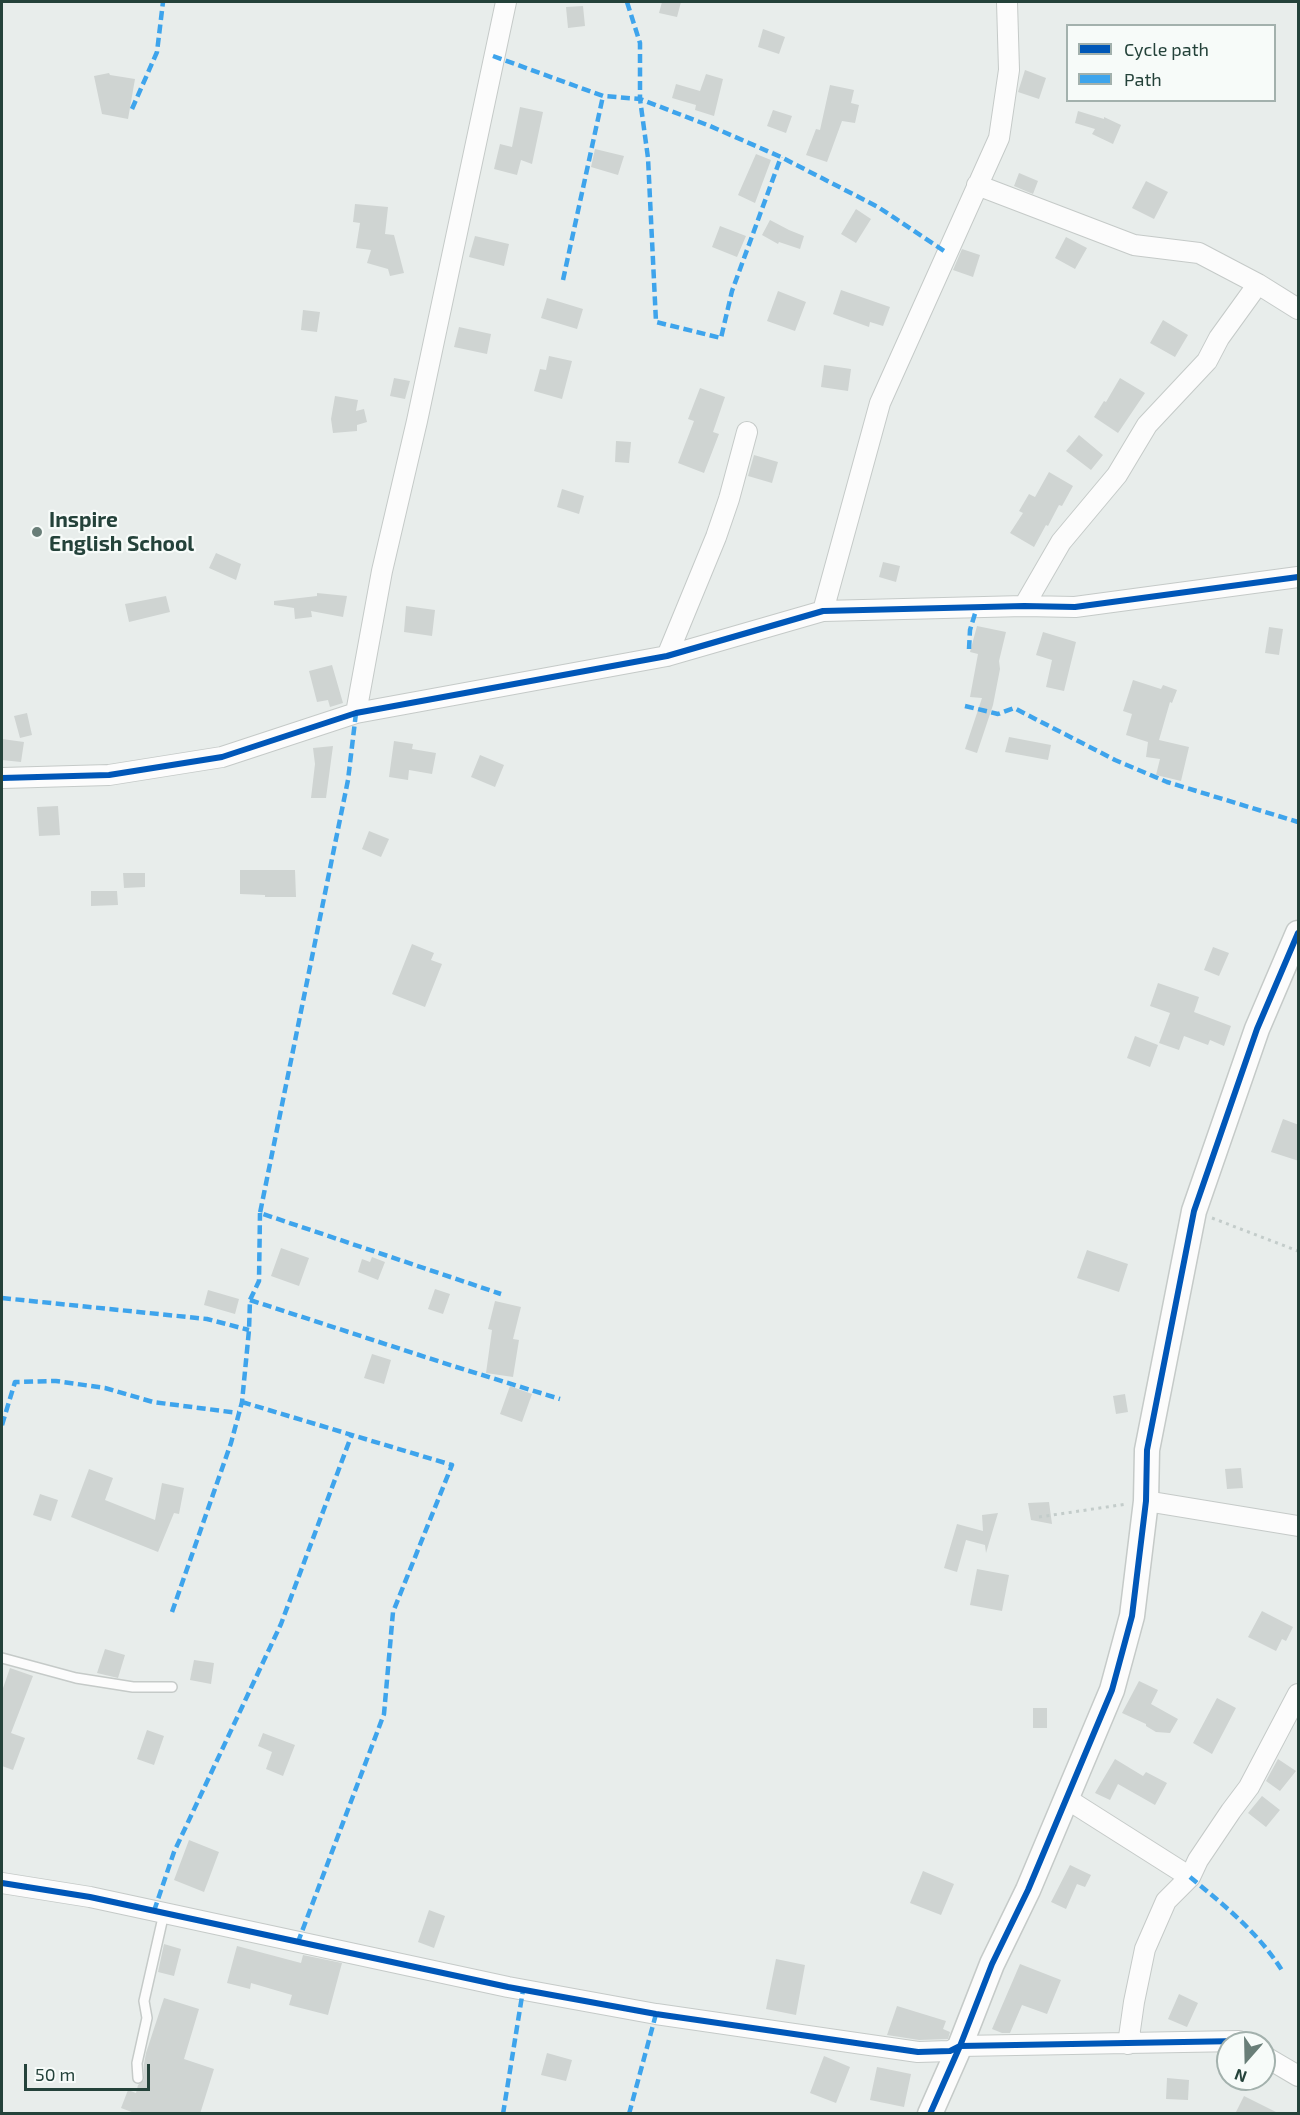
<!DOCTYPE html>
<style>
body{margin:0}
#map{position:relative;width:1300px;height:2115px;overflow:hidden;background:#e8edeb;font-family:"Exo 2",sans-serif}
canvas{display:block}
.frame{position:absolute;inset:0;border:3px solid #24423a;pointer-events:none}
.legend{position:absolute;left:1066px;top:24px;width:210px;height:78px;box-sizing:border-box;background:#f7fbf9;border:2px solid #a3b1ad;margin:0;padding:8px 10px;list-style:none;font-size:18px;color:#24423a}
.legend li{display:flex;align-items:center;gap:12px;height:30px}
.legend b{width:30px;border:2px solid #a3b1ad}
.north{position:absolute;left:1216px;top:2031px;width:60px;height:60px;box-sizing:border-box;background:#f7fbf9;border:2px solid #a3b1ad;border-radius:50%;rotate:200deg;font-size:16px;font-weight:700;line-height:24px;text-align:center;color:#24423a}
.north::after{content:'';display:block;margin:auto;width:21px;height:27px;background:#697e78;clip-path:polygon(50% 0,100% 100%,50% 72%,0 100%)}
.scale{position:absolute;left:24px;top:2064px;width:126px;height:27px;box-sizing:border-box;border:3px solid #24423a;border-top:0;padding-left:8px;font-size:18px;line-height:21px;white-space:nowrap;color:#24423a;-webkit-text-stroke:4px #f7fbf9;paint-order:stroke}
</style>
<div id="map">
<canvas width="1300" height="2115"></canvas>
<div class="frame"></div>
<ul class="legend">
<li><b style="height:8px;background:#0057b8"></b>Cycle path</li>
<li><b style="height:8px;background:#3ea4ec"></b>Path</li>
</ul>
<div class="north">N</div>
<div class="scale">50 m</div>
</div>
<script>
const ctx = document.querySelector('canvas').getContext('2d');
ctx.lineJoin = 'round';
function fillPath(path, color) {
  ctx.fillStyle = color;
  ctx.fill(path, 'evenodd');
}
function trace(path, color, width, dash) {
  ctx.strokeStyle = color;
  ctx.lineWidth = width;
  ctx.lineCap = dash ? 'butt' : 'round';
  ctx.setLineDash(dash || []);
  ctx.stroke(path);
}
function write(font, color, halo, rows, align = 'center') {
  ctx.font = font + ' "Exo 2",sans-serif';
  ctx.lineWidth = 4.5;
  ctx.setLineDash([]);
  ctx.textBaseline = 'middle';
  ctx.strokeStyle = halo;
  ctx.fillStyle = color;
  for (const [text, x, y, turn = 0] of rows) {
    ctx.save();
    ctx.translate(x, y);
    ctx.rotate((+turn || 0) * Math.PI / 180);
    ctx.textAlign = isNaN(turn) ? turn : align;
    if (halo) ctx.strokeText(text, 0, 0);
    ctx.fillText(text, 0, 0);
    ctx.restore();
  }
}
const building = new Path2D(`
 M662,2h19l-4,15 -18,-4z
 M583,6l2,20 -17,2 -2,-21z
 M763,29l22,8 -6,17 -21,-7z
 M1025,70l21,8 -7,21 -21,-7z
 M109,73l1,2 25,4 -7,40 -26,-5 -8,-38z
 M706,74l17,5 -9,37 -19,-6 1,-5 -24,-7 4,-14 24,7z
 M830,85l24,5 -3,13 8,2 -4,18 -13,-2 -15,41 -21,-7 10,-26 4,1z
 M520,107l23,5 -11,52 -11,-4 -4,15 -23,-6 6,-25 12,3z
 M773,110l19,6 -6,17 -19,-7z
 M1078,111l26,8v-2l17,8 -8,19 -21,-10 3,-5 -20,-6z
 M595,149l29,7 -6,19 -27,-8z
 M756,154l15,6 -16,43 -17,-8z
 M1019,173l19,8 -5,13 -19,-8z
 M1146,181l22,11 -14,27 -22,-11z
 M355,204l33,3 -3,27 9,1 10,38 -14,3 -2,-7 -21,-6 4,-13 -15,-2 4,-25 -7,-1z
 M856,209l15,10 -15,24 -15,-9z
 M770,220l19,10 15,6 -4,13 -21,-7 -1,2 -16,-9z
 M720,226l26,10 -9,21 -25,-10z
 M475,236l34,8 -5,22 -35,-9z
 M1066,237l21,11 -12,21 -20,-11z
 M962,249l18,6 -7,22 -20,-7z
 M841,290l49,17 -7,19 -13,-4 -1,5 -36,-13z
 M778,291l28,11 -11,29 -28,-10z
 M547,298l36,11 -6,20 -36,-11z
 M303,310l17,2 -3,20 -16,-2z
 M1163,320l25,15 -13,22 -25,-14z
 M459,327l32,7 -4,20 -33,-7z
 M549,356l23,5 -10,38 -28,-8 6,-22 6,1z
 M824,365l27,4 -3,22 -27,-4z
 M394,378l16,3 -5,18 -15,-3z
 M1120,378l25,15 -27,40 -24,-16 10,-16 2,1z
 M700,388l25,9 -12,35 6,2 -15,39 -26,-10 16,-42 -6,-2z
 M335,396l23,4 -2,11 8,-2 3,13 -10,3v6l-24,2 -2,-14z
 M1079,435l24,20 -12,15 -25,-19z
 M616,441l15,1 -2,21 -14,-1z
 M754,455l24,7 -6,21 -24,-7z
 M1049,472l24,14 -11,20 -3,-1 -11,21 -2,-1 -12,22 -24,-14 13,-20 -4,-2 10,-17 6,3z
 M562,489l22,7 -5,18 -22,-7z
 M216,553l25,11 -5,16 -27,-12z
 M883,562l17,4 -4,16 -17,-5z
 M317,593l30,3 -4,21 -32,-6 1,6 -17,2 -1,-11 -20,-3v-4l43,-5z
 M166,596l4,16 -41,10 -4,-18z
 M406,606l29,4 -3,26 -28,-4z
 M977,626l29,6 -7,29 1,8 -7,36 -16,48 -12,-4 17,-51 -12,-1 8,-43 -8,-2z
 M1269,627l14,2 -4,26 -14,-2z
 M1043,632l33,10 -12,49 -18,-4 6,-27 -16,-5z
 M332,665l11,38 -13,4 -2,-7 -11,2 -8,-31z
 M1133,680l28,9 2,-4 14,5 -5,13 -2,-1 -11,38 30,7 -8,34 -25,-6 4,-16 -14,-2 2,-15 -22,-7 6,-21 -9,-3z
 M27,713l5,22 -12,3 -6,-22z
 M1009,737l42,8 -3,15 -43,-8z
 M2,739l22,3 -3,20 -19,-2z
 M394,741l19,3 -1,5 24,4 -4,21 -23,-4 -1,10 -19,-3z
 M333,746l-7,52h-15l4,-34 -2,-16z
 M480,755l24,10 -9,22 -24,-10z
 M58,806l2,29 -21,1 -2,-29z
 M369,831l20,8 -8,18 -19,-8z
 M240,870h55l1,27h-31v-2l-25,-1z
 M123,873h22v14l-21,1z
 M91,891h26l1,14 -27,1z
 M412,944l22,9 -3,7 11,4 -17,43 -33,-13z
 M1213,947l16,6 -10,23 -15,-6z
 M1158,983l41,14 -5,15 37,14 -7,20 -14,-6 -2,5 -24,-9 -5,14 -20,-7 11,-30 -20,-7z
 M1135,1036l23,9 -8,22 -23,-9z
 M1283,1119l16,6v36l-28,-9z
 M281,1248l28,10 -10,28 -28,-10z
 M1087,1250l41,14 -9,28 -42,-14z
 M372,1257l13,5 -7,18 -20,-8 4,-13 8,3z
 M435,1289l15,5 -7,20 -15,-5z
 M208,1290l31,9 -4,15 -31,-9z
 M495,1301l26,6 -8,32 6,1 -6,37 -27,-4 6,-43 -4,-1z
 M372,1354l19,6 -7,24 -20,-6z
 M510,1386l22,8 -10,28 -22,-8z
 M1125,1394l3,18 -12,2 -3,-18z
 M1241,1468l2,20 -16,1 -2,-20z
 M89,1469l24,9 -8,22 50,20 7,-37 22,5 -5,26 -5,-1 -16,39 -87,-35z
 M40,1494l18,6 -7,21 -18,-6z
 M1049,1502l3,22 -21,-4 -3,-17z
 M998,1513l-12,40 -1,-8 -19,-5 -9,32 -13,-4 13,-44 26,7 -1,-16z
 M977,1569l32,6 -7,36 -32,-6z
 M1262,1611l31,16 -7,14 -4,-2 -6,12 -28,-14z
 M105,1649l20,6 -7,23 -21,-5z
 M194,1660l20,3 -3,21 -21,-4z
 M10,1668l23,8 -22,57 14,5 -12,32 -11,-4v-75z
 M1139,1681l19,9 -7,14 27,15 -8,14 -14,-1 -10,-6v-2l-24,-11z
 M1217,1698l19,10 -24,46 -19,-11z
 M1033,1708h14v20h-14z
 M147,1730l17,6 -10,29 -17,-6z
 M263,1733l32,12 -12,31 -17,-7 6,-17 -14,-6z
 M1115,1759l28,17 3,-4 21,11 -12,22 -37,-21 -8,16 -15,-7z
 M1278,1759l18,12 -16,20 -14,-10z
 M1262,1796l18,14 -14,17 -18,-14z
 M189,1840l30,12 -15,40 -30,-12z
 M1070,1865l21,10 -6,12 -8,-3 -11,25 -15,-7z
 M923,1871l31,13 -13,31 -31,-12z
 M429,1910l16,6 -11,32 -16,-6z
 M164,1944l17,5 -7,27 -16,-4z
 M237,1946l64,17 2,-8 39,8 -14,52 -39,-10 3,-10 -41,-12 -1,6 -23,-6z
 M776,1959l29,6 -9,50 -30,-6z
 M1020,1964l41,16 -14,34 -25,-9 -12,28h-8l-10,-4z
 M1179,1994l19,9 -11,24 -19,-8z
 M164,1998l35,11 -15,50 30,10 -14,45h-63l-16,-6 7,-18 8,3 2,-8 6,-5v-16l2,-11z
 M897,2006l49,15 -3,8 7,3 -2,7 -29,1 -32,-5z
 M547,2053l25,7 -6,21 -25,-6z
 M824,2056l26,11 -14,36 -26,-10z
 M877,2067l34,7 -7,33 -34,-7z
 M1167,2078l22,2 -1,20 -22,-1z
 M1244,2096l36,18h-45z`);
const path = new Path2D(`
 M1212,1218l86,33
 M1039,1517l88,-13`);
const service = new Path2D(`
 M2,1658l74,20 57,9h39
 M138,2078l-1,-15 10,-45 -3,-17 20,-88`);
const minor = new Path2D(`
 M977,185l157,60 65,8 59,31
 M1024,606l37,-64 56,-67 30,-50 60,-64 12,-23 39,-54 40,25
 M823,611l57,-208 119,-265 10,-68 -2,-68
 M667,656l49,-119 13,-38 18,-67
 M356,713l26,-142 35,-150 89,-419
 M2,778l107,-3 113,-18 134,-44 311,-57 156,-45 201,-5 51,1 223,-30
 M1146,1501l152,25
 M1067,1799l123,78
 M2,1883l88,14 418,90 148,27 262,38 32,-1 10,-5 279,-5 3,2
 M1128,2044l6,-42 11,-53 21,-48 24,-24 8,-17 33,-49 18,-24 49,-93
 M1264,2056l34,20`);
const tertiary = new Path2D(`
 M930,2114l30,-68 32,-82 36,-74 84,-200 20,-74 14,-115 1,-51 47,-239 63,-182 41,-96`);
const quiet = new Path2D(`
 M627,2l13,41v56l8,59 8,164 65,16 11,-47 49,-134
 M493,56l110,40 37,3 70,27 71,31 97,50 69,46
 M132,109l25,-57 6,-50
 M563,280l40,-184
 M969,649l1,-19 7,-23
 M965,706l33,8 16,-6 101,52 52,22 131,40
 M356,713l-8,67 -88,433 241,81
 M2,1298l205,21 42,11
 M250,1300l203,66 107,33
 M242,1402l210,63 -59,147 -9,102 -86,228
 M2,1425l13,-43 41,-1 49,7 48,14 85,11
 M172,1612l59,-169 11,-41 7,-72 1,-30 9,-19 1,-68
 M1190,1877c35,29 69,56 93,95
 M154,1911l20,-59 107,-228 71,-190
 M503,2114l20,-124
 M629,2114l27,-100`);
const cycleway = new Path2D(`
 M2,778l107,-3 113,-18 134,-44 311,-57 156,-45 201,-5 51,1 223,-30
 M2,1883l88,14 418,90 148,27 262,38 32,-1 10,-5 279,-5 3,2
 M930,2114l30,-68 32,-82 36,-74 84,-200 20,-74 14,-115 1,-51 47,-239 63,-182 41,-96`);
const markers = [
 [37,532,6,"#697e78"]
];
const poiNames = [
 ["Inspire",49,520],
 ["English School",49,544]
];
fillPath(building, '#cfd4d2');
trace(service, '#c5cac8', 12);
trace(minor, '#c5cac8', 22);
trace(tertiary, '#c5cac8', 27);
trace(path, '#c3ccca', 3, [3, 4.5]);
trace(service, '#fcfcfc', 9);
trace(minor, '#fcfcfc', 20);
trace(tertiary, '#fcfcfc', 24);
trace(quiet, '#3ea4ec', 4.5, [9, 4.5]);
trace(cycleway, '#0057b8', 6);
for (const [x, y, r, color] of markers) {
  const dot = new Path2D();
  dot.arc(x, y, r, 0, 2 * Math.PI);
  ctx.fillStyle = color;
  ctx.fill(dot);
  trace(dot, '#f7fbf9', 2);
}
write('bold 21px', '#24423a', '#f7fbf9', poiNames, 'left');
</script>
